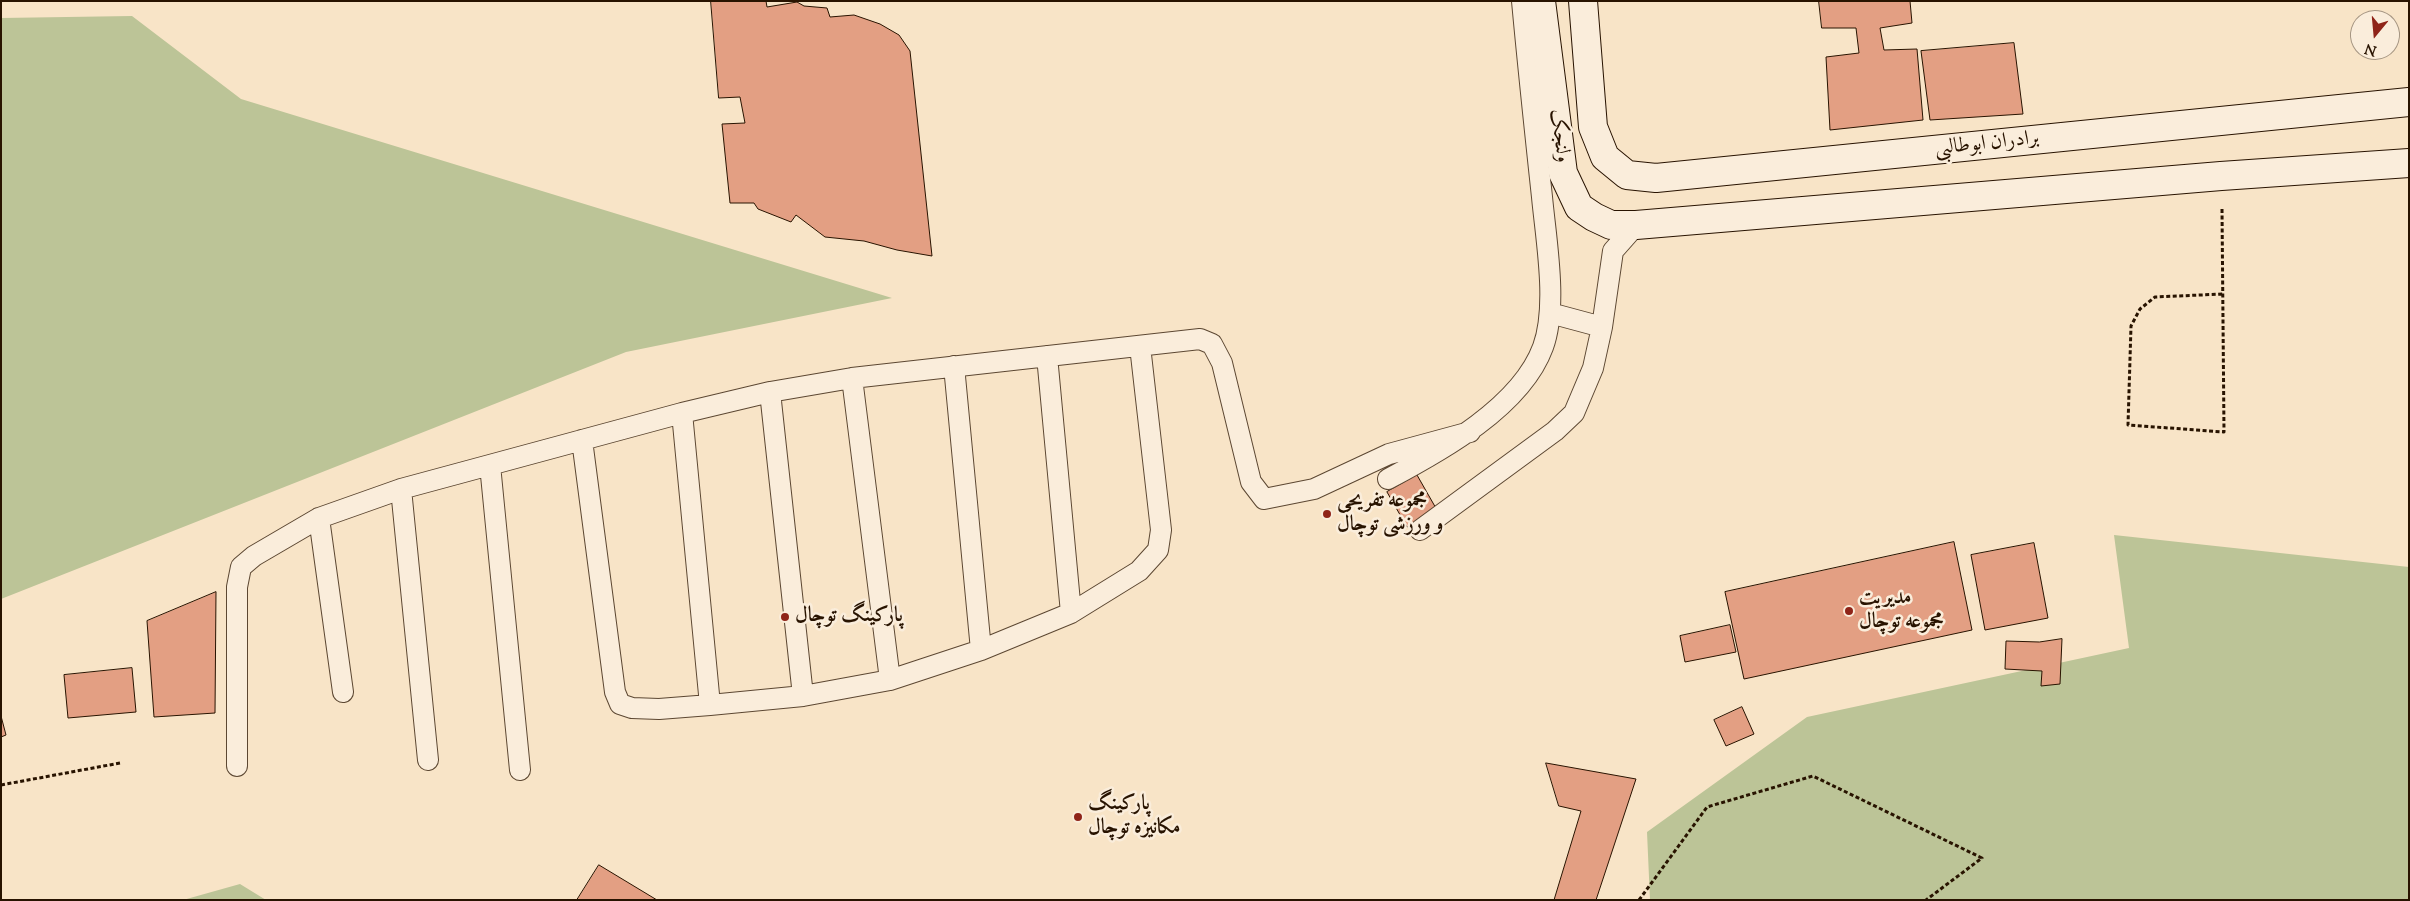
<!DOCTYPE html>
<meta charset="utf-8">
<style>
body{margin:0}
#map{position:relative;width:2410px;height:901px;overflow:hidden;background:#f8e4c7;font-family:"Sorts Mill Goudy",serif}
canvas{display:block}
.frame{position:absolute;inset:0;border:2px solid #281300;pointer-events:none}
.north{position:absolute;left:2350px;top:10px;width:50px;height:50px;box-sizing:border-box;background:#faeddb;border:1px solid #a69683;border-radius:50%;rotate:197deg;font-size:14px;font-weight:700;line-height:20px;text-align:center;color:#281300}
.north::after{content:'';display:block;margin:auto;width:18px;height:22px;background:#8f2418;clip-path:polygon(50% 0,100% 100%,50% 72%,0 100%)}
</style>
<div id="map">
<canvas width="2410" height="901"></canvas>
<div class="frame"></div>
<div class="north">N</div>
</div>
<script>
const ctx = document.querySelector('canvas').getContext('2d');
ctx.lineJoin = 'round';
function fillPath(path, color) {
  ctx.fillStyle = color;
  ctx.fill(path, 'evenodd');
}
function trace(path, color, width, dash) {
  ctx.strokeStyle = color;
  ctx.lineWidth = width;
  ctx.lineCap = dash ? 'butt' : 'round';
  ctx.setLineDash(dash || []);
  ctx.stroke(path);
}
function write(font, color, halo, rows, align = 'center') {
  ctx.font = font + ' "Sorts Mill Goudy",Amiri,serif';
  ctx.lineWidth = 5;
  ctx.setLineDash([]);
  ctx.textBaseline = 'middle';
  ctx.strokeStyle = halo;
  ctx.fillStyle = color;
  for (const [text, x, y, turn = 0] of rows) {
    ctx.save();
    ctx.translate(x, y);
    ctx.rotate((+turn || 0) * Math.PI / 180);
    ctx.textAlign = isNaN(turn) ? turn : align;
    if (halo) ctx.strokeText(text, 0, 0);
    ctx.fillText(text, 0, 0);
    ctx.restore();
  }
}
const green = new Path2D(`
 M132,16l109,83 651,199 -266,54 -625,247v-581z
 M2114,535l295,32v333h-759l-3,-68 160,-115 322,-69z
 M240,884l26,16h-83z`);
const building = new Path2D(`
 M711,1h55l1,6 30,-5 7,4 23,2 3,9 24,-2 26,9 19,11 11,16 22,205 -35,-6 -33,-9 -39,-4 -29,-22 -5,7 -33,-13 -4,-6h-24l-8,-79 23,-1 -5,-26 -21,1z
 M1819,1h91l2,22 -32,5 4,22 33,-1 6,71 -93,10 -4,-73 33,-4 -3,-25h-34z
 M2014,43l9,71 -93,6 -9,-69z
 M1417,475l20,35 -30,17 -20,-35z
 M1954,542l18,88 -228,49 -19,-87z
 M2034,543l14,75 -63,12 -14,-75z
 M216,592l-1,121 -61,4 -7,-96z
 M1730,625l6,27 -51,10 -5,-26z
 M2062,639l-2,45 -19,2 1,-15 -37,-2 1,-28 33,1z
 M132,668l4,44 -68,6 -4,-43z
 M1742,707l12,27 -28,12 -12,-26z
 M1,716l5,19 -5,2z
 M1546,763l90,16 -40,121h-42l27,-89 -22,-5z
 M599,865l58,35h-80z`);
const path = new Path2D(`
 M2222,209l2,223 -96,-7 3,-99 9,-17 15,-12 68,-3
 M1,785l119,-22
 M1639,900l68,-93 106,-31 169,82 -56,42`);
const lane = new Path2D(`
 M1550,313l52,14
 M1047,356l24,257
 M954,366l27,284
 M852,378l38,302
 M770,392l33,304
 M682,413l28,292
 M582,440l33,252 5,12 12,4 27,1 51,-4 93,-9 87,-16 91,-30 90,-37 68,-42 19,-21 3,-20 -21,-184
 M490,465l30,305
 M1388,479c53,-28 133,-72 155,-132 15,-41 3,-107 -1,-150 -7,-65 -14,-131 -20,-196
 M401,489l27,271
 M319,518l24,174
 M1420,530l135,-99 19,-18 19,-45 9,-41 11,-76 23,-26
 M237,766v-179l4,-20 13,-11 65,-38 82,-29 281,-76 88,-21 82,-14 348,-39 12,5 10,19 29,119 13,17 50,-10 75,-35 81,-22`);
const secondary = new Path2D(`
 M1541,1l22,172 16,34 15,10 17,8h25l585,-49 188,-13
 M1583,1l10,126 12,30 22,18 29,3 753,-76`);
const markers = [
 [1327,514,5,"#8f2418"],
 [1849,611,5,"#8f2418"],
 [785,617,5,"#8f2418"],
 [1078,817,5,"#8f2418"]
];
const streetNames = [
 ["ولنجک",1558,136,82],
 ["برادران ابوطالبی",1987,145,-6]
];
const poiNames = [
 ["مجموعه تفریحی",1337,502],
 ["و ورزشی توچال",1337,526],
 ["مدیریت",1859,599],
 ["مجموعه توچال",1859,623],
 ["پارکینگ توچال",795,617],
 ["پارکینگ",1088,805],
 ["مکانیزه توچال",1088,829]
];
fillPath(green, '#bcc497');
fillPath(building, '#e39f83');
trace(building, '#281300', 1);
trace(lane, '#5c4732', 22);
trace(secondary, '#281300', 30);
trace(path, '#281300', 3, [4, 2.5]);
trace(lane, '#faeddb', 20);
trace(secondary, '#faeddb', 28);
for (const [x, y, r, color] of markers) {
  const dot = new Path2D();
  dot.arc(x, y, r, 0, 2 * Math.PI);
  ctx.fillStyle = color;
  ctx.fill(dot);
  trace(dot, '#faeddb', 2);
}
write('21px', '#281300', '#faeddb', streetNames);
write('bold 21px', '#281300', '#faeddb', poiNames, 'left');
</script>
